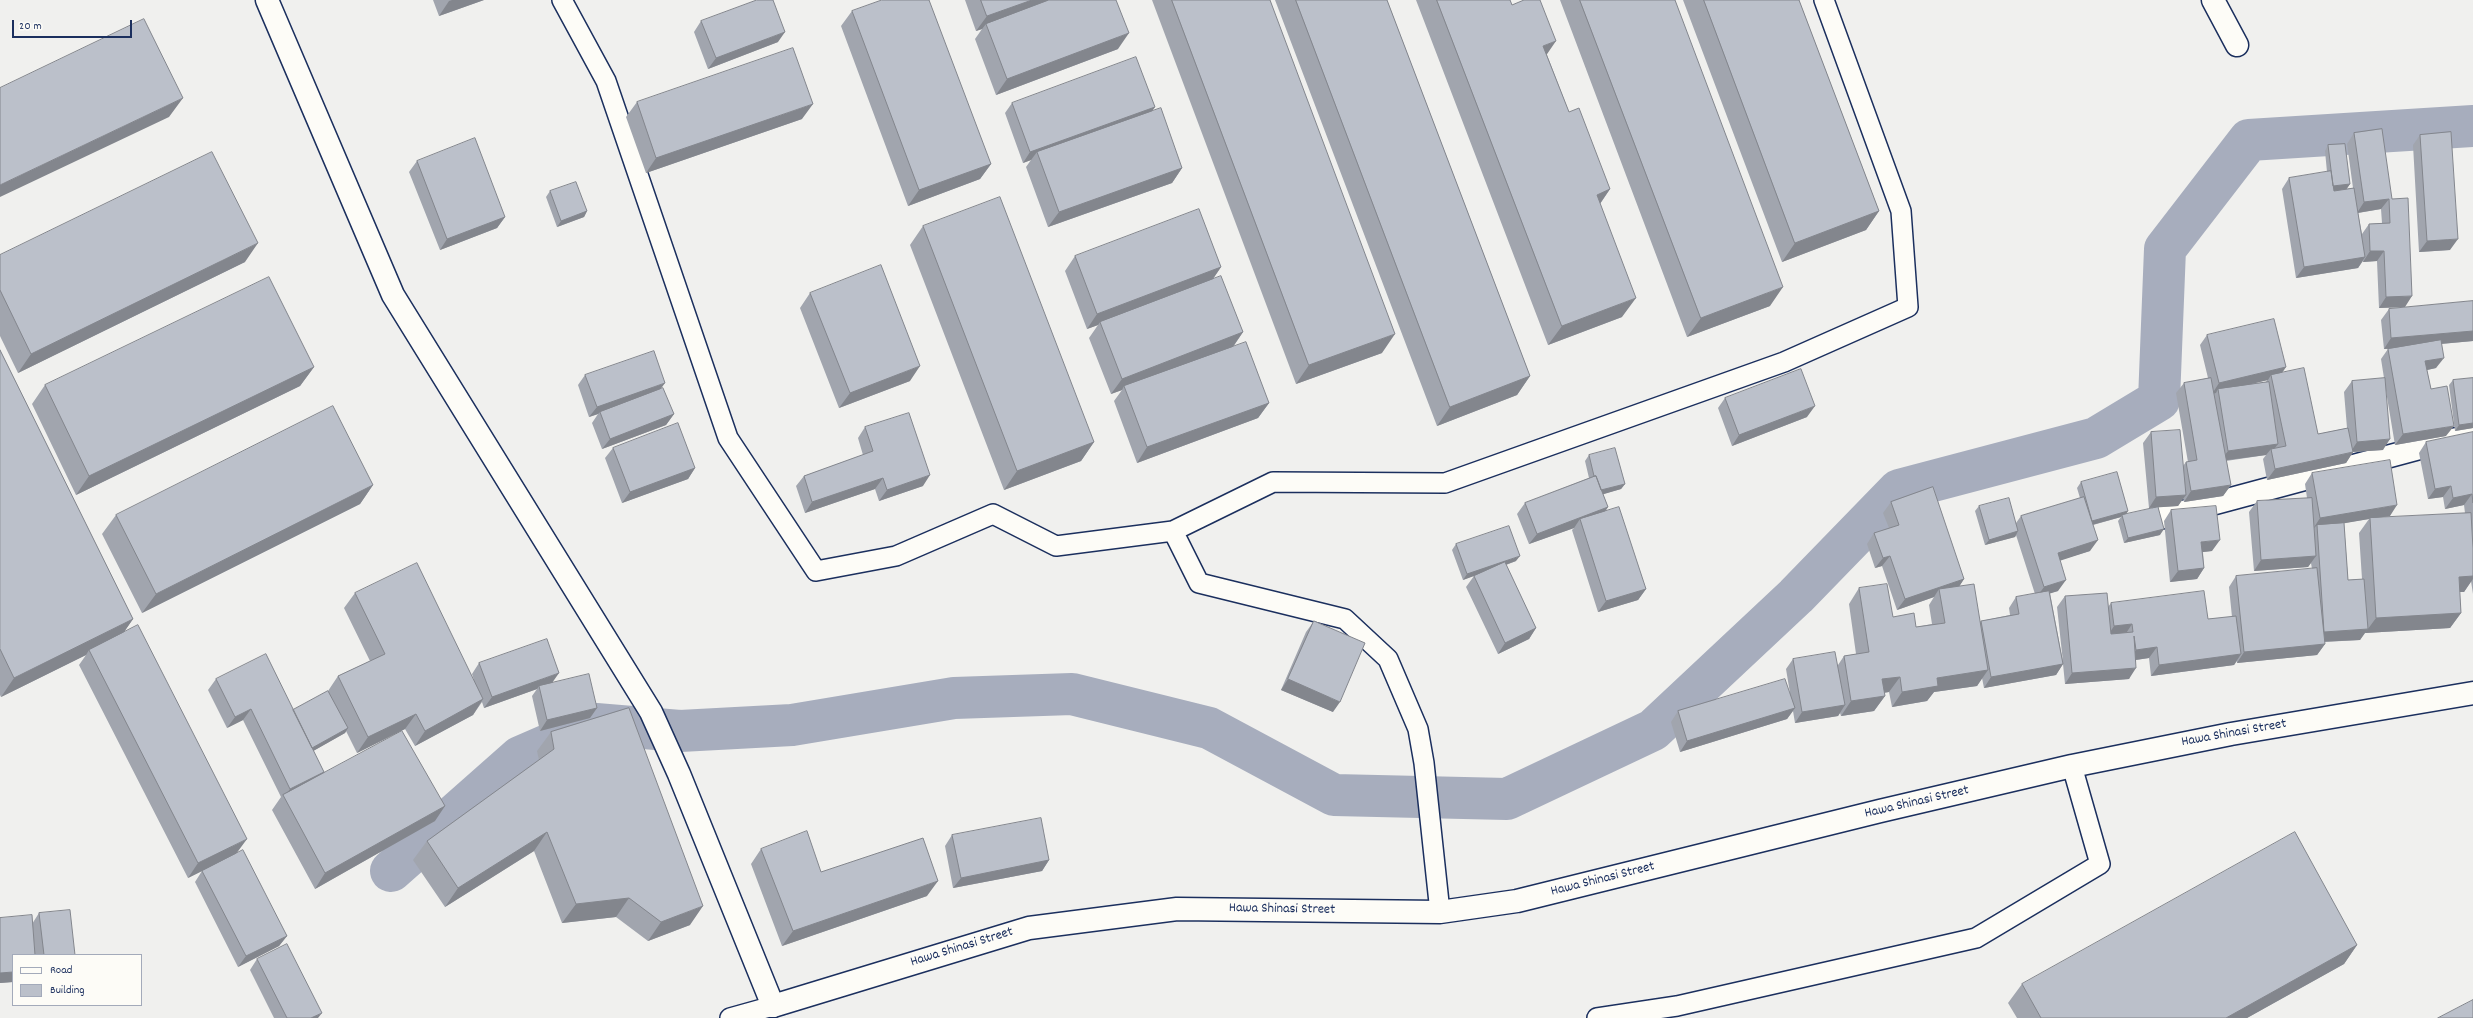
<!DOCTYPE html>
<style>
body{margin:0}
#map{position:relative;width:2473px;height:1018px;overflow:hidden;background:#f0f0ee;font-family:Dekko,sans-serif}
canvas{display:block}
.legend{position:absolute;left:12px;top:954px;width:130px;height:52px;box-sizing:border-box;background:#fdfcf7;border:1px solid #a3aaba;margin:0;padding:5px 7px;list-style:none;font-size:12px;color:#1b2f5e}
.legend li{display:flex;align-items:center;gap:8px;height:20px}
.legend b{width:20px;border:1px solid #a3aaba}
.scale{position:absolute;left:12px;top:20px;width:120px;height:18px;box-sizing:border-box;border:2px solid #1b2f5e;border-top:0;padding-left:5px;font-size:12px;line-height:14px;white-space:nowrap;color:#1b2f5e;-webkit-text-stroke:3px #fdfcf7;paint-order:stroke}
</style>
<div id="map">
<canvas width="2473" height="1018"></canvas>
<ul class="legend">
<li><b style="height:5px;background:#fdfcf7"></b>Road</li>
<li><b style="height:11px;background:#bbc0ca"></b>Building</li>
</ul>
<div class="scale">20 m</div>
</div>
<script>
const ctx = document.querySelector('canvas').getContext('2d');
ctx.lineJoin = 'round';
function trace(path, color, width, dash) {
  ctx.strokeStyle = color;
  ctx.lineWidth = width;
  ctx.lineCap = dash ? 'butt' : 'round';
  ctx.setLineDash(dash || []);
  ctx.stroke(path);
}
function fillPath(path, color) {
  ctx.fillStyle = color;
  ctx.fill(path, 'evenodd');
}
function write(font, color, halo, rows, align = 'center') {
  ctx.font = font + ' Dekko,sans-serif';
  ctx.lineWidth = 3;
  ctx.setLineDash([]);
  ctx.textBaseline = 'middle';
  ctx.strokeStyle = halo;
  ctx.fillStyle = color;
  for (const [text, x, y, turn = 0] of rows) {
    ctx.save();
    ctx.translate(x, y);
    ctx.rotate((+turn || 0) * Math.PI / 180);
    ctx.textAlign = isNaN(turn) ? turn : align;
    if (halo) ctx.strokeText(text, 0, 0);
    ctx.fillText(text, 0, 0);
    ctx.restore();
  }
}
const canal = new Path2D(`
 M391,871l129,-114 76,-33 84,7 112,-6 162,-27 118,-4 137,34 125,67 173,4 146,-69 143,-134 103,-106 197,-52 63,-38 6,-151 84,-109 224,-14`);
const service = new Path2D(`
 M562,0l44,81 122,357 88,133 80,-15 97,-42 63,32 117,-15 100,-49 172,1 339,-121 124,-55 -7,-96 -77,-211
 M1173,531l26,52 146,36 43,40 30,70 6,34 16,149
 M730,1018l43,-12
 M1597,1018l80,-12 299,-68 124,-74 -28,-98`);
const minor = new Path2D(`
 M267,0l126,295 258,417 28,62 94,232
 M2213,0l24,45
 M2160,518l286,-77 27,-5`);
const tertiary = new Path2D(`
 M773,1006l256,-78 148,-19 263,3 77,-11 363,-90 192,-45 159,-32 242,-41`);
const wall = new Path2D(`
 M433,0h51l-45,16z
 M965,0h151l2,49 -122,46 -21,-56 7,-10 -6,2z
 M1152,0h118l112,353 -86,31z
 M1275,0h112l143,376 -13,19 -80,31z
 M1416,0h94l2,5 35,50 22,57 41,77 -10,15 22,113 -74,28z
 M1560,0h115l95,306 -83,31z
 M1683,0h116l80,211 -13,19 -84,32z
 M852,11l139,153 -11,15 -72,27 -67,-180z
 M701,21l77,21 -70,27 -14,-37z
 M637,102l165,17 -156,54 -20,-56z
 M1012,103l143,4 -3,4 30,57 -10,15 -124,44 -22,-60 5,-7 -8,3 -18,-50z
 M2382,129l23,178 -26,1 -2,-47 -14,1v-1l-5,7 -62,10 -14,-89 7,-11 38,-6 -2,-21 3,-6 22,39 -4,5 7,-1 -6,-44 7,-11zM2381,209l1,14 -13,1 -7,10 -4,-21z
 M2420,135l30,115 -31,2 -6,-107z
 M417,161l88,56 -8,11 -57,22 -31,-78z
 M550,191l37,20 -3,6 -27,10 -11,-30z
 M923,226l171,216 -13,19 -77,29 -94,-245z
 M0,255l245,7 -227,111 -18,-37z
 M1075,256l146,11 -8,12 30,53 -10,15 36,56 -11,15 -121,45 -23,-62 8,-11 -11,4 -22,-56 9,-13 -11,4 -22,-58z
 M810,293l100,88 -71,27 -39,-100z
 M2473,301v40l-32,3 -5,24 -9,2 4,19 15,47 -51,9 -9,-54 -3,59 -30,2 -7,11 -79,17 -4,-21 3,-4 -40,6 5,24 -8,11 -39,6 -1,-4 -5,8 -20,1 2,28 -36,8 -6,-22 3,-4 -28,8 -3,26 -30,9 -2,31 -8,2 13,69 -6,-55 8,-11 43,11 3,-4 97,16 24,-2 -3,-30 7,-11 76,-7 -1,-6 -3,4 -54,4 -5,-59 8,-11 50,-3 -2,-14 7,-11 78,43 -12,2 87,-5 -1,-8 -19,4 -2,-12 -15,2 -9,-46 7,-11 47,-10v162l-2,-13 -7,11h-5l2,21 -11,15 -85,5v-1l-5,8 -36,2 1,2 -8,11 -80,8v-2l-3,4 -83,11 -2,-18 -13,2 -7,19 -64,5 -2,-20 -7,11 -72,13 -2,-10 -5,8 -43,6 -7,9 -35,6 -3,-15 -5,1 1,3 -11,15 -33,5 -1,-3 -2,3 -43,7 -2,-12 -6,8 -107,33 -9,-30 7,-11 112,-18 -4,-24 7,-10 45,6 6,-9 12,-2 -7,-50 10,-16 34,29 23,10 16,-3 -3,-19 5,-8 -37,13 -15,-44 -7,2 -8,-24 7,-11 15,-5 -6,-15 8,-11 73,77 -5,7 21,36 1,-1 29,-6 -1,-7 7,-11 19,-3 -19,-59 -1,2 -30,8 -10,-34 4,-5 37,17 5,-7 59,-18 -3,-10 4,-6 47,29 -3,4 33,-8 -9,1 -6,-65 8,-11 32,34 3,-4h2l-12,-69 8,-10 24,-5 -8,-33 7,-10 79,32 -4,6 36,61 29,-6 -3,-36 8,-11 32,-3 -3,-19 7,-10h-4l-3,-29 8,-11zM2267,380l-1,2 -15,2zM2369,519l-10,14 3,46 -14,1 -4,-57z
 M0,350l133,269 -10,14 113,221 51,82 -8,10 -41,21 -43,-85 7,-11 -14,7 -109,-213 7,-10 -85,42 -1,-2z
 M314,367l-14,19 -224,109 -44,-91 13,-19z
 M585,375l76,14 13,25 -8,11 -64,24 -10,-26 6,-9 -9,3 -11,-32z
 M2473,378v50l-18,3 -6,-46 4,-5z
 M1725,398l82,19 -75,29 -14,-38z
 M865,427l58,59 -44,15 -4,-12 -70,24 -9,-27 8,-10 59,-21 -5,-17z
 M613,448l82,20 -7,11 -66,24 -17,-45z
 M1589,455l36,29 -4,5 -18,5 5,13 -3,5 41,77 -8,11 -40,12 -26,-82 2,-2 -45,16 -12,-30 8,-11 64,-25 -4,-17z
 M373,485l-13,19 -218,109 -40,-79 14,-19z
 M2171,510l41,41 -9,1 1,16 -7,11 -27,3 -6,-61z
 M1456,544l60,17 -10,4 30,63 -7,11 -31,15 -32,-67 8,-11 6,-3 -17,7 -11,-30z
 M355,593l119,87 -2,-6 7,-11 73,19 45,26 -7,10 -50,13 -8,-35 5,-7 -53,19 -2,-6 -9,13 -58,31 -10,-17 -48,24 -11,-22 -1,2 -32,18 11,21 111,49 -120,68 -43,-79 9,-13 -38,-77 -16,8 -19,-38 8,-11 77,31 35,-19 10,-15 32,-15 -26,-53z
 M1314,621l19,91 -52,-22 25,-58z
 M551,732l139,193 -42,16 -32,-24 -54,6 -28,-72 -89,56 -32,-47 14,-19 112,-81 -2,-9z
 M952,835l97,25 -7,11 -89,17 -8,-42z
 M761,849l60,23 106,24 -145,50 -31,-82z
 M39,913l36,42h-62v27l-13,1v-65l32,6z
 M2357,945l-13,19 -97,54h-230l-9,-15 14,-19z
 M257,959l61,59h-44l-24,-48z`);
const shadedWall = new Path2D(`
 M452,0h32l-45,16 10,-15z
 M1032,0h32l-78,24 -4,5 -6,2 11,-15z
 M785,32l-7,10 -70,27 8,-11z
 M1129,33l-11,16 -122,46 11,-16z
 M1556,41l-13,19v-14z
 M183,98l-14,19 -169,80v-12z
 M813,104l-11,15 -156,54 10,-15z
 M1155,107l-8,11 -110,34 -6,8 -8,3 7,-11z
 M991,164l-11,15 -72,27 11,-16z
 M1182,168l-10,15 -124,44 11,-15z
 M2350,184l-4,6 -17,2 4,-6z
 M1610,189l-13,19v-13z
 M2389,199l-8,10 -24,4 7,-11z
 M587,211l-3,6 -27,10 4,-6z
 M1879,211l-13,19 -84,32 13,-19z
 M505,217l-8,11 -57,22 7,-11z
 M2458,239l-8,11 -31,2 8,-11z
 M258,243l-13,19 -227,111 13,-19z
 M2370,251h14l-7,10 -14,1z
 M2365,257l-7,11 -62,10 8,-11z
 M1221,267l-11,16 -110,39 -2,3 -11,4 10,-15z
 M1783,287l-13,19 -83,31 14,-19z
 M2412,296l-7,11 -26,1 7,-11z
 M1636,298l-14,19 -74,28 14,-19z
 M2473,331v10l-89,8 7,-11z
 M1243,332l-11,16 -108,38 -2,4 -11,4 11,-15z
 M1395,334l-13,19 -86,31 13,-19z
 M2444,358l-8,10 -18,4 7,-11z
 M920,366l-10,15 -71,27 11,-15z
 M314,367l-14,19 -224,109 13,-19z
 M2286,367l-8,11 -7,-3 -3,5 -50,12v-3l-2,4 -4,1 7,-11z
 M1530,376l-13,19 -80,31 13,-19z
 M665,383l-8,11 -57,18 -2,2 -9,3 8,-10z
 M1269,403l-11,15 -121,45 10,-16z
 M1815,406l-8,11 -75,29 7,-11z
 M674,414l-8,11 -64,24 8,-10z
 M2473,423v5l-18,3 4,-6z
 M2454,426l-8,10 -51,9 8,-11z
 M2390,439l-7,11 -30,2 -7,11 -79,17 8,-11 75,-16 7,-11z
 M1094,442l-13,19 -77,29 13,-19z
 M2278,444l-7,9v-4l-5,6 -46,6 8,-10z
 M695,468l-7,11 -66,24 8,-11z
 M930,475l-7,11 -44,15 8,-11z
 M883,478l-8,11 -70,24 7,-11z
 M1625,484l-4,5 -27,8 4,-6z
 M373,485l-13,19 -218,109 14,-19z
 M2231,485l-8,11 -39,6 7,-11z
 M2451,486l-8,11 -15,2 7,-10z
 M2472,494l-8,11 -19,4 8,-11z
 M2186,495l-8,11 -29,2 7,-11z
 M2397,505l-7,11 -20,3v-1l-1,1 -52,9v-3l-4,4 7,-11z
 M1608,507l-8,11 -20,1 -6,9 -45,16 8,-10z
 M2128,511l-4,6 -2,-2 -1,2 -33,9 4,-5z
 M2164,529l-4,6 -36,8 4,-5z
 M2018,531l-3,6 -30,8 4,-5z
 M2098,540l-8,11 -40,13 8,-11z
 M2220,540l-8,11 -18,2 7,-11z
 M1520,556l-4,5 -53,19 4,-6z
 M1890,556l-8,10 -7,2 8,-10z
 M2316,556l-8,11 -54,4 7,-11z
 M2204,568l-7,11 -27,3 8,-11z
 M2473,576v3l-9,13h-16l11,-15z
 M1964,579l-7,11 -18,-1 -5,8 -37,13 8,-11z
 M2066,580l-8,11 -22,7 8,-11z
 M1646,589l-8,11 -40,12 8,-11z
 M2461,613l-11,15 -85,5 11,-15z
 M133,619l-13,19 -31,12 -3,5 -85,42 13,-19z
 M2132,624l-7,11 -18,2 7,-11z
 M1536,628l-7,11 -31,15 7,-11z
 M2368,629l-8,11 -43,2 7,-10z
 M2325,644l-8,11 -80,8 7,-11z
 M2157,647l-8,11 -21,3 8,-11z
 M2241,654l-7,11 -83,11 8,-11z
 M2063,664l-7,11 -72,13 7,-11z
 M2136,668l-7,11 -64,5 7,-11z
 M1988,670l-11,16 -43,6 -7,9 -35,6 10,-15 35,-14z
 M559,673l-7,10 -13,3 -2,3 -53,19 8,-11z
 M1900,677l-11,15 -17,2 10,-15z
 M1288,679l52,23 -7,10 -52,-22z
 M1885,696l-11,15 -33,5 10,-15z
 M483,699l-10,16 -58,31 10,-15z
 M1845,705l-7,11 -43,7 7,-11z
 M597,708l-7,10 -50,13 7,-11z
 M1795,708l-8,11 -107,33 7,-11z
 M251,709l-8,11 -16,8 8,-11z
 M416,714l-11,15 -48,24 11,-16z
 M348,728l-3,5 -37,21 4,-6z
 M324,772l-40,25 6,-8z
 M445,806l-10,15 -120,68 10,-16z
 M547,832l-13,19 -89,56 13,-19z
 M247,839l-11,15 -48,24 10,-15z
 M1049,860l-7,11 -89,17 8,-10z
 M938,881l-11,15 -145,50 11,-15z
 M629,898l-13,19 -54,6 14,-19z
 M703,906l-13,19 -42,16 13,-19z
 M287,936l-8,10 -41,21 8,-11z
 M2357,945l-13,19 -97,54h-21z
 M13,972v10l-13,1v-10z
 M42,1005h9l-10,1z
 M322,1013l-4,5h-7z`);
const building = new Path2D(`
 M757,0h16l12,32 -69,26 -15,-37z
 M882,0h47l62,164 -72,26 -67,-179z
 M981,0h51l-45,16z
 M1049,0h67l13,33 -122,46 -21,-55z
 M1172,0h98l125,334 -86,31z
 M1296,0h91l143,376 -80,31z
 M1437,0h73l2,5 12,-5h16l16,41 -13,5 26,66 10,-4 31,81 -13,6 39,103 -74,28z
 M1580,0h95l108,287 -82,31z
 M1704,0h95l80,211 -84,32z
 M144,19l39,79 -183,87v-97z
 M793,48l20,56 -157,54 -19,-56z
 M1136,57l19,50 -125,45 -18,-49z
 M1161,108l21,60 -123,44 -22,-60z
 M2382,129l10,70 16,-1 4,98 -26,1 -2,-46h-14l-1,-27 21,-1 -1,-24 -25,3 -10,-69z
 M2451,132l7,107 -31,2 -7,-106z
 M475,138l30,79 -58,22 -30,-78z
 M2345,144l5,40 -17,2 -5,-41z
 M212,152l46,91 -227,111 -31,-64v-35z
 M2331,171l3,20 20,-3 11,69 -61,10 -15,-89z
 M576,182l11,29 -26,10 -11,-30z
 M1000,197l94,245 -77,29 -94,-245z
 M1199,209l22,58 -124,47 -22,-58z
 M881,265l39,101 -70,27 -40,-100z
 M1221,276l22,56 -121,47 -22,-57z
 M269,277l45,90 -225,109 -44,-91z
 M2473,301v30l-82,7 -2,-29z
 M2274,319l12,48 -67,16 -12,-48z
 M2441,340l3,18 -19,3 6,28 16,-3 7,40 -51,8 -15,-85z
 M1246,342l23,61 -122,44 -23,-61z
 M0,350l133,269 -119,59 -14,-29z
 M654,351l11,32 -68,24 -12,-32z
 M2304,368l14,66 30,-6 5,24 -78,17 -4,-20 15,-3 -15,-71z
 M1801,369l14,37 -76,29 -14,-37z
 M2211,378l20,107 -40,6 -5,-29 11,-2 -13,-77z
 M2385,378l5,61 -33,3 -5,-61z
 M2473,378v45l-14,2 -6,-45z
 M2269,382l9,62 -50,7 -10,-62z
 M663,388l11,26 -64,25 -10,-27z
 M333,406l40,79 -217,109 -40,-79z
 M909,413l21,62 -43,15 -4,-12 -71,24 -8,-26 69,-25 -8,-24z
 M678,423l17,45 -65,24 -17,-44z
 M2180,430l6,65 -30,2 -5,-65z
 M2473,432v71l-1,-9 -19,4 -2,-12 -16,3 -9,-47z
 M1615,448l10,36 -24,6 -5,-14h-2l-5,-21z
 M2390,460l7,45 -77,13 -8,-45z
 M2117,472l11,39 -36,10 -11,-39z
 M1596,476l12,31 -71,27 -12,-31z
 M1933,487l31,92 -59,20 -15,-43 -7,2 -9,-25 25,-8 -8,-23z
 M2084,497l14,43 -40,13 8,27 -22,7 -23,-71z
 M2009,498l9,33 -29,9 -10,-34z
 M2312,498l4,58 -55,4 -4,-59z
 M2216,506l4,34 -19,2 3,26 -26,3 -7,-61z
 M1619,507l27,82 -40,12 -26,-82z
 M2158,507l6,22 -36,9 -6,-23z
 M2471,513l2,35v28l-14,1 2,36 -85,5 -6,-100z
 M2344,523l4,57 16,-1 4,50 -44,3 -7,-107z
 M1509,526l11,30 -53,18 -11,-30z
 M1505,562l31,66 -31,15 -31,-67z
 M417,563l66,136 -58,32 -9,-17 -48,23 -30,-61 47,-22 -30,-61z
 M2317,568l8,76 -81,8 -8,-76z
 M1887,584l6,33 21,-4 2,14 29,-4 -6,-34 35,-5 14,86 -51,8 1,8 -36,6 -2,-15 -18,2 3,17 -34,5 -7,-45 25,-4 -10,-64z
 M2049,591l14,73 -72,13 -10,-56 38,-7 -3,-17z
 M2204,591l4,28 28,-3 5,38 -82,11 -2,-18 -21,3 -2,-14 2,32 -64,5 -7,-77 42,-3 4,41 22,-2 -1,-8 -18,2 -3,-23z
 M1314,621l51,22 -25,59 -52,-23z
 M138,625l109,214 -49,24 -109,-213z
 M547,639l12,34 -67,24 -13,-34z
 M1835,652l10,53 -43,7 -9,-53z
 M266,654l58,118 -34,17 -39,-80 -16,8 -19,-38z
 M589,674l8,34 -50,12 -8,-34z
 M1785,679l10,29 -108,33 -9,-30z
 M328,691l20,37 -36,20 -19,-38z
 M629,708l74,198 -42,16 -32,-24 -53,6 -29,-72 -89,56 -31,-47 127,-92 -3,-17z
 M402,731l43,75 -120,67 -42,-78z
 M1041,818l8,42 -88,18 -9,-43z
 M807,831l14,41 102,-34 15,43 -145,50 -32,-82z
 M2295,832l62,113 -131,73h-185l-19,-34z
 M243,850l44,86 -41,20 -44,-85z
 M70,910l5,45h-31l-5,-42z
 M32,915l3,40h-22v17l-13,1v-55z
 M287,944l35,69 -11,5h-24l-30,-59z
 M2473,1000v18h-35z`);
const streetNames = [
 ["Hawa Shinasi Street",2234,734,-10],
 ["Hawa Shinasi Street",1917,803,-13],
 ["Hawa Shinasi Street",1603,880,-14],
 ["Hawa Shinasi Street",1282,910,1],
 ["Hawa Shinasi Street",962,948,-17]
];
trace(canal, '#a7adbd', 42);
trace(service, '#1b2f5e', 22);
trace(minor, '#1b2f5e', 25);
trace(tertiary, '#1b2f5e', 25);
trace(service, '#fdfcf7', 19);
trace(minor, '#fdfcf7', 22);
trace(tertiary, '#fdfcf7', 22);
fillPath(wall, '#a1a5ae');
fillPath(shadedWall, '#83868d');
fillPath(building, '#bbc0ca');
trace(building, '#83868d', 1);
write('14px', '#1b2f5e', '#fdfcf7', streetNames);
</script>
